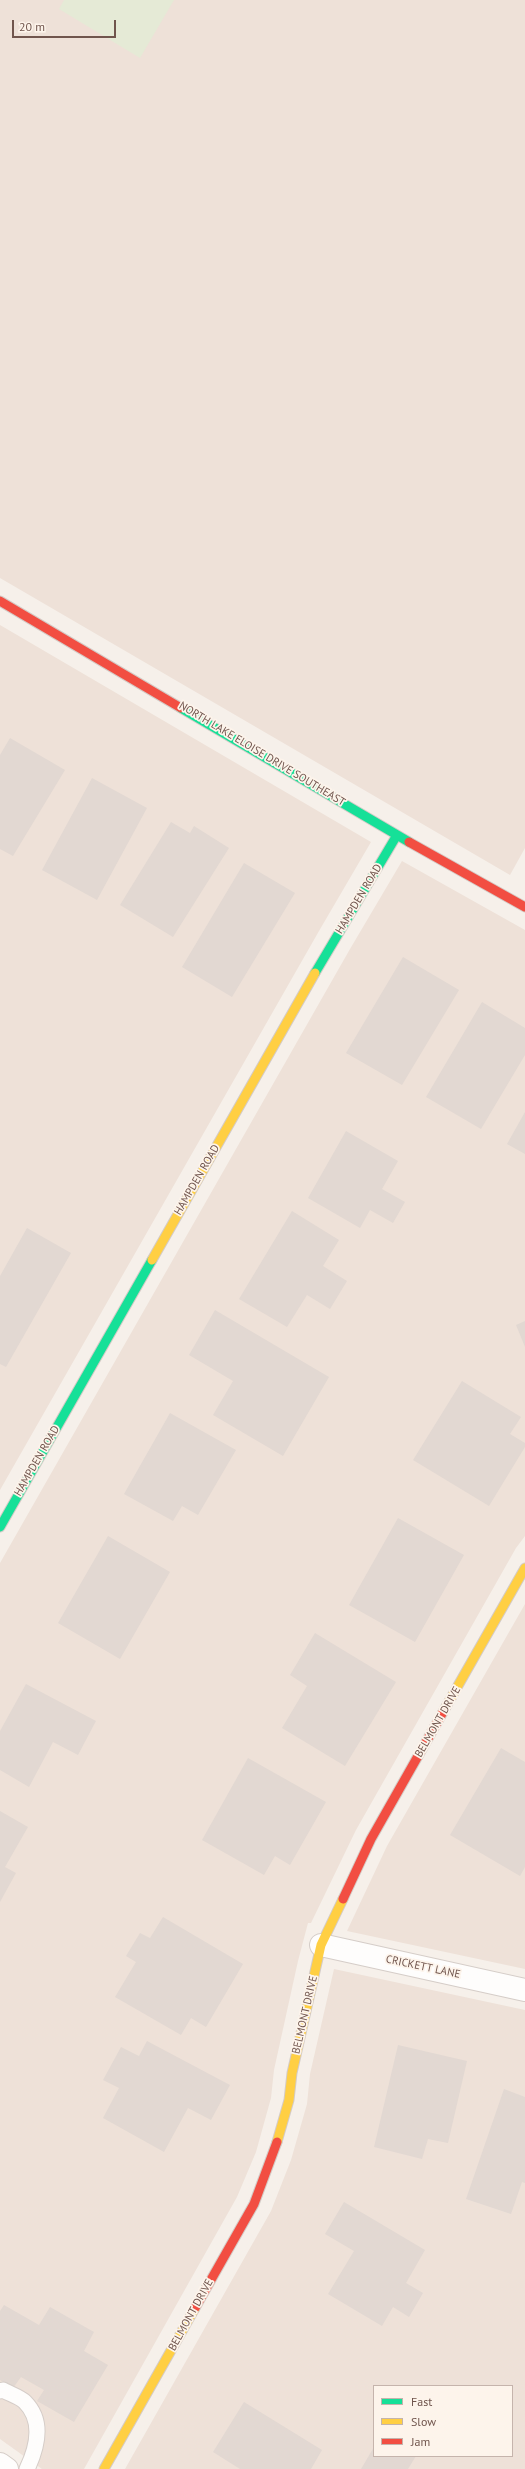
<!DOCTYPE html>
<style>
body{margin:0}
#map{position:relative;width:525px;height:2469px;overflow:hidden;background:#f6f0ea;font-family:"PT Sans",sans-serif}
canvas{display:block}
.legend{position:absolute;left:373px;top:2385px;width:140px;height:72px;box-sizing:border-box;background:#fdf4eb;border:1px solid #c5b4ac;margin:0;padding:5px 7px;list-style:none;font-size:12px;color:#70554d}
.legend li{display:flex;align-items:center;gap:8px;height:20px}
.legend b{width:20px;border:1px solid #c5b4ac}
.scale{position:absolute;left:12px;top:20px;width:104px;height:18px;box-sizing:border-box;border:2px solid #70554d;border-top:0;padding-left:5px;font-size:12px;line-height:14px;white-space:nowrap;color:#70554d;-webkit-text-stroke:3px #fdf4eb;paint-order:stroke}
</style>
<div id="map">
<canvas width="525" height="2469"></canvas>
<ul class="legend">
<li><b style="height:5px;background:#16e098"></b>Fast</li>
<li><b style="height:5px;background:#ffcf43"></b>Slow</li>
<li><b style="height:5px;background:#f24e42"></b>Jam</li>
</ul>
<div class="scale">20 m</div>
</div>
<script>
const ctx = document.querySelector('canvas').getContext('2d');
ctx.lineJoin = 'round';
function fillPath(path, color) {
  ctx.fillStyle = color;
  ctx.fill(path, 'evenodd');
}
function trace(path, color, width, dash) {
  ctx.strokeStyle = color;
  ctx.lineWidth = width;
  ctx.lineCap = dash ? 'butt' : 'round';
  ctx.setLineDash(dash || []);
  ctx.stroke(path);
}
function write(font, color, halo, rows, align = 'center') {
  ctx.font = font + ' "PT Sans",sans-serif';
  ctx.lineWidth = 3.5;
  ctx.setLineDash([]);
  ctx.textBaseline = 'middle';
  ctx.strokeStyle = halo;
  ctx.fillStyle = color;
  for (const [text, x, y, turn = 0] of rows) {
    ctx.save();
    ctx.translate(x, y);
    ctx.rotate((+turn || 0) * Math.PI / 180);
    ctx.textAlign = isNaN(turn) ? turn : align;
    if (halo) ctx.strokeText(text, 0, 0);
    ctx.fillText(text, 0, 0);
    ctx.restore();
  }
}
const residential = new Path2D(`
 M0,0h525v848l-15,27 -510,-297z
 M0,625l371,217 -52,89 -319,559z
 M402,861l123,69v606l-9,12 -160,282 -45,93h-3l-10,38 -24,109 -3,28 -15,54 -19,45 -153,272h-42l-42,-30v-876l350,-614z
 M525,1604v365l-178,-38 40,-85z
 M334,1969l191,41v459h-400l146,-258 20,-51 16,-56 3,-30zM374,2386h138v70h-138z`);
const green = new Path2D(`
 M64,0h110l-34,58 -81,-49z`);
const building = new Path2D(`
 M10,738l55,32 -52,86 -13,-7v-94z
 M92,778l55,30 -50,92 -55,-30z
 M171,822l19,11 4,-7 35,22 -56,89 -53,-32z
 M244,863l51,30 -63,104 -50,-30z
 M403,957l56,33 -57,95 -56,-32z
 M482,1002l43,26v27l-44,74 -55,-32z
 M525,1112v42l-18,-10z
 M346,1131l52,30 -16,28 23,13 -12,21 -23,-13 -10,18 -52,-30z
 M292,1211l47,29 -16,26 24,15 -17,28 -23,-14 -20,32 -48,-28z
 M27,1228l44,25 -65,114 -6,-3v-88z
 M215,1310l114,67 -46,79 -70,-41 20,-34 -44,-26z
 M525,1321v26l-9,-22z
 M462,1381l59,36 -11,17 15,9v4l-36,59 -76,-46z
 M170,1413l66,37 -38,65 -16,-9 -9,15 -49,-27z
 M398,1518l66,37 -49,87 -66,-37z
 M108,1536l62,36 -50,87 -62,-36z
 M315,1633l81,49 -51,84 -63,-38 25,-42 -17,-11z
 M26,1684l70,37 -18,34 -25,-13 -24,45 -29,-17v-39z
 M501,1748l24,14v105l-5,9 -70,-41z
 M248,1758l78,44 -36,63 -15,-9 -11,19 -62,-35z
 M0,1811l28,16 -23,40 11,6 -16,29z
 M163,1917l80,47 -37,63 -15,-9 -10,17 -66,-38 21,-35 -10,-6 14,-23 10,5z
 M147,2041l83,44 -19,35 -23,-12 -24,44 -61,-34 16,-30 -16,-8 18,-33 18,9z
 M398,2045l69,16 -19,82 -20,-4 -6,20 -48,-12z
 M504,2089l21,8v86l-3,-1 -11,32 -45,-15z
 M344,2202l81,48 -19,33 17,10 -14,24 -16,-10 -11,19 -54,-32 26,-43 -29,-17z
 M4,2305l35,20 11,-18 44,25 -10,19 24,14 -34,57 -37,-21 7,-11 -23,-13 -8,11 -13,-8v-69z
 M244,2402l78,48 -11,19h-71l-27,-17z
 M374,2447v9h42l-8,13h-47z`);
const lane = new Path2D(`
 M0,2391l3,-1c7,4 17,7 22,12 19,19 12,46 2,67`);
const street = new Path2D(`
 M321,1945l204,45
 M0,2464l7,5`);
const fast = new Path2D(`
 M181,708l228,134
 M315,973l82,-138
 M0,1527l152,-267`);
const slow = new Path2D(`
 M152,1260l163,-287
 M443,1712l82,-144
 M277,2142l12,-42 3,-27 29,-128 22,-46
 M104,2469l91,-161`);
const jam = new Path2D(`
 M0,601l181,107
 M409,842l116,65
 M343,1899l28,-60 72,-127
 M195,2308l59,-104 23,-62`);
const streetNames = [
 ["NORTH LAKE ELOISE DRIVE SOUTHEAST",262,754,31],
 ["HAMPDEN ROAD",359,899,-59],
 ["HAMPDEN ROAD",197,1180,-60],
 ["HAMPDEN ROAD",37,1461,-60],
 ["BELMONT DRIVE",438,1722,-60],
 ["CRICKETT LANE",423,1967,12],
 ["BELMONT DRIVE",305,2015,-77],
 ["BELMONT DRIVE",191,2315,-61]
];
fillPath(residential, '#eee1d8');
fillPath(green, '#e5ead6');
fillPath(building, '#e2d8d2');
trace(lane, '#d5cdc8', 17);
trace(street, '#d5cdc8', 24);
trace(fast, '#d4cbc6', 11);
trace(slow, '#d4cbc6', 11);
trace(jam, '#d4cbc6', 11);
trace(lane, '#fefdfc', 15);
trace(street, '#fefdfc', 22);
trace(fast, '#16e098', 9);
trace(slow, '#ffcf43', 9);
trace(jam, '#f24e42', 9);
write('11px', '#70554d', '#fdf4eb', streetNames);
</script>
